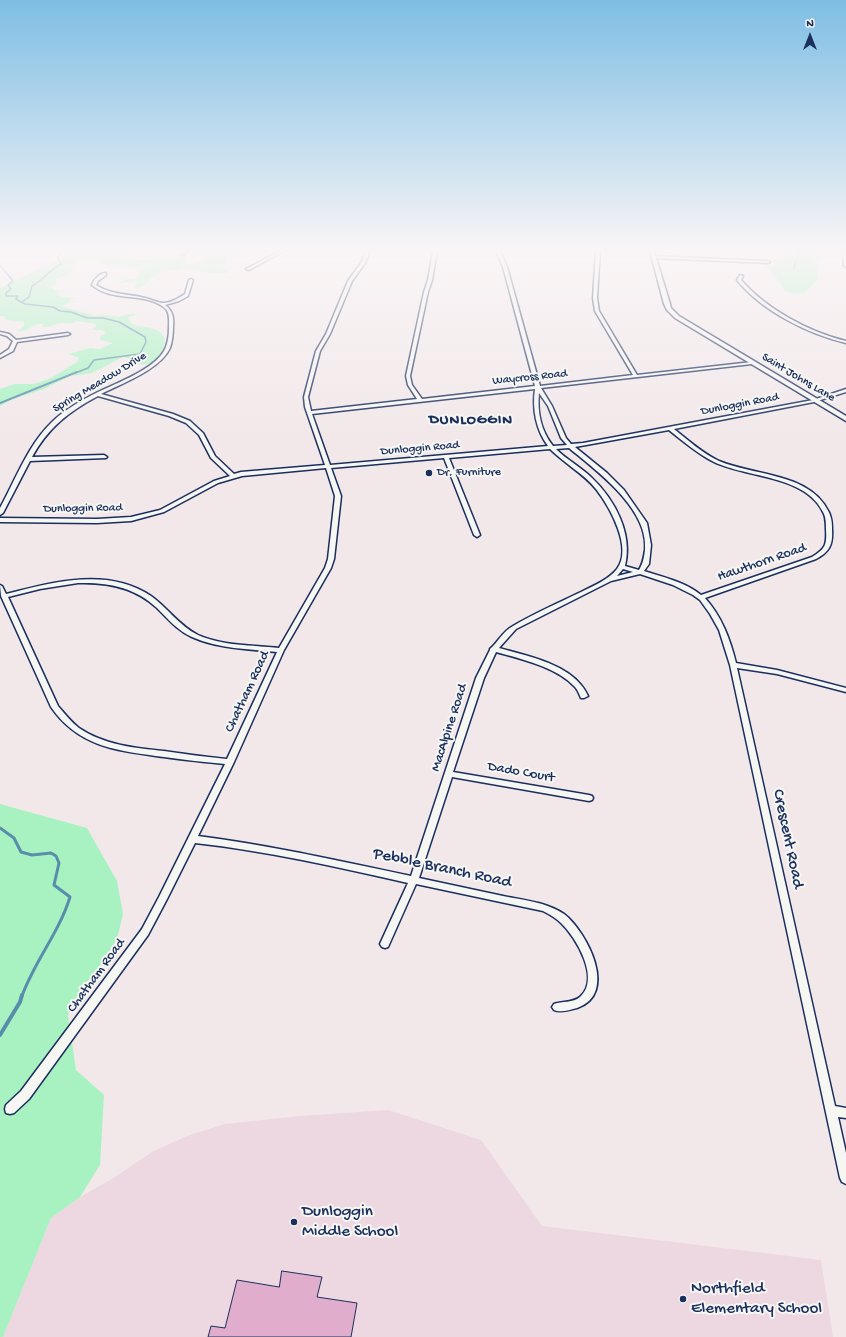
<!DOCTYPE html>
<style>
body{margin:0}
#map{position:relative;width:846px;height:1337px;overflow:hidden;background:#f2e8ea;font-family:"Gochi Hand",sans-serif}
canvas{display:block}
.north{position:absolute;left:790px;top:16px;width:40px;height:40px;-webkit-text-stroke:3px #f6f6f2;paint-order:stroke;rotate:0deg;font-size:11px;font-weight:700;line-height:16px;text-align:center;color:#1b2f5e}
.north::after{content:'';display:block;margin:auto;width:14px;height:18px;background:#1b2f5e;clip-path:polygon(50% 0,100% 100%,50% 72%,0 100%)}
</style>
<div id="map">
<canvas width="846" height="1337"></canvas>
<div class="north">N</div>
</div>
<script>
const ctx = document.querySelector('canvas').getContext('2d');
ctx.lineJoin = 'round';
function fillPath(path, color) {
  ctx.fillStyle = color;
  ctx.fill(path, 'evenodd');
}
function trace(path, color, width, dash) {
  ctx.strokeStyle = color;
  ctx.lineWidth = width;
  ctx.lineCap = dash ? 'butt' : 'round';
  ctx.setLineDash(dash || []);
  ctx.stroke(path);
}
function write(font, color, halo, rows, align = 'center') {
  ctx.font = font + ' "Gochi Hand",sans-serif';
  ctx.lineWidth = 4;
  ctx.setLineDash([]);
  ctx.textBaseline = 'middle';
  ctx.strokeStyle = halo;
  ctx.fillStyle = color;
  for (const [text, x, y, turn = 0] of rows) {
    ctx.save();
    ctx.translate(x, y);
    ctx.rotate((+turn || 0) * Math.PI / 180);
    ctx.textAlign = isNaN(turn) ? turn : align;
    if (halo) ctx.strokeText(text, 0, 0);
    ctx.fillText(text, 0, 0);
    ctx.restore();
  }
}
const built = new Path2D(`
 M388,1110l93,30 61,86 279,34 12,77h-830l48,-119 29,-21 32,-18 40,-27 35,-16 38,-12 75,-8z`);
const green = new Path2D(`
 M77,251h64l-18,7 31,1 24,-3 8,1 -1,7c7,0 14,0 19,-6l-8,-3 -3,-4h12l-2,2 2,1 12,-3h36l-25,8 -6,9 6,4 -1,1h-18l-23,-5 -24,4 -10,5 -5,6 -10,6 -3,-1 4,-7 -19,2 5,-3 12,-1 5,-6 -2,-1 2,-3 6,-1 -28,-3 -11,1 -5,-1 -4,-4h-23l2,2 -9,4 4,2 -4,5 -13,5v5l-5,3 3,3 6,2 -3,2 6,3 12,1 -6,2 2,2 -10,4 35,10 9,-1 14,2 13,-4 5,2 -9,2 4,7c12,5 26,0 33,15 -1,16 -14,30 -30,24 -5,-2 -6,-6 -12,-6l-31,16 -22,3 -26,13 -31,10 -13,7v-17l15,-5h19l15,-5 28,-17 2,-4 -10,-4 21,-6 9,1 14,-6 -13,-3v-4l5,-2v-2l-4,-2h-9l4,-4v-2l-19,-3 -4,2h-13l-12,4h-6v-3c-10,-1 -14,9 -24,7l6,-5v-4l-18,-2 -2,-4h-4v-28z
 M776,251h42l5,7 -10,3 7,6 -2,4v9l-14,13 -10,1 -9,-3 -6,-10 -13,-15 8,-1 -1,-5 6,-4 1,-3z
 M0,804l87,24 30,53 6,33 -6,25 -18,28 -19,24 -12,24 8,55 28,25 -4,70 -20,32 -29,21 -48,119h-3z`);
const streamFar3 = new Path2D(`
 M0,265l13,16 -5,4 3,4 -5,4v3h12l-2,3 9,5 28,3 7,4 11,1 16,6h16l16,4 26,15 1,5 -6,12 -46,6 -6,8 -13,5
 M794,268l5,-17
 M22,302l7,-5 3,-11c11,-6 18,-16 29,-22l-3,-6 2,-5 6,-2`);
const streamFar2 = new Path2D(`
 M0,403l77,-31`);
const streamFar1 = new Path2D(`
 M0,828l14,10 7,14 11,3 19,-2 5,3 3,7 -5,22 16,12c-11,36 -36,65 -48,99`);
const stream = new Path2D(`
 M0,1035l20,-33 2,-7`);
const building = new Path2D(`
 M282,1271l40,6 -5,20 40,6 -6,34h-143l3,-11 14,2 12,-48 42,7z`);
const street = new Path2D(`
 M184,251h3l-3,4h-2z
 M280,251h4l-35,19 -3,-1z
 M366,251h4l-5,12 -13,18 -22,53 -10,17 -12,46 3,14 106,-12 -9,-14 -2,-9 18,-84 4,-12 5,-29h4l-5,29 -4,12 -18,84 2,9 10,14 113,-13 -32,-119 -7,-16h4l7,16 33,119 93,-11 -38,-64 -2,-13 3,-47h4l-3,47 2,13 38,64 115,-13 2,1 -2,1 -211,24 11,18 14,32 5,6 12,-1 230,-43 33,-11v3l-32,10 -140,27c14,11 28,24 45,32 33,14 83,12 105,43 2,4 5,7 6,11 2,5 2,10 2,15 1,15 -3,22 -16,29l-111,39c17,19 25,41 31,65l41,7 69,18v4l-69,-18 -40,-6 98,438 11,2v10l-8,-1 8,36v31l-4,-2 -2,-4 -110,-513 -11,-35 -9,-16 -10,-14 -7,-5 -20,-10 -33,-11 -29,7 -95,48 -17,19c25,7 65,15 82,37 3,3 5,7 7,11l-4,2h-3c-2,-4 -3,-8 -6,-11 -18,-20 -54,-28 -79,-35l-12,26 -31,94 136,23 3,1 1,2 -1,2 -3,1 -137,-24 -33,101c28,6 56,12 84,18 20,4 43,6 61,18 23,18 55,80 13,94 -7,2 -17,5 -23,2l-2,-3 2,-3c8,-3 19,-1 26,-7 21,-18 -4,-60 -19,-74 -5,-5 -12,-9 -18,-12l-127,-27 -28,63 -3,1 -3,-1 -2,-3 28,-61c-70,-16 -141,-32 -213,-40l-28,56 -19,36 -119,164 -15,14 -4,1 -4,-1 -1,-4 1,-4 15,-14 121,-162 17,-32 66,-133c-20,-2 -41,-4 -61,-7 -44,-6 -85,-9 -113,-50l-50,-111 -1,-11 2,1 4,8c47,-12 102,-27 145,2 17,12 28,30 47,39 25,11 54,10 81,13l46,-80 3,-9 7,-63 -9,-28 -84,8 -24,7 -54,29 -33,9 -34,2 -97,-1v-4l97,1 34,-2 29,-7 54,-29 16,-5 -19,-18 -12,-23 -13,-12 -17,-7 -71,-20c-30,16 -50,32 -66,61l72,-2 3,2 -1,1 -76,3 -27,52 -3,2v-7c16,-29 28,-63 52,-86 13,-13 30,-22 46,-30 19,-9 56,-23 66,-41 4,-7 5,-16 5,-24 0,-6 1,-13 -3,-18 -19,-18 -54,-6 -74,-24 2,-6 8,-12 14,-12v2l-8,6 -2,4c13,9 30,9 45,12 7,1 14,5 21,6 7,1 17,-5 23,-9l4,-14 2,-1 2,1 -5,16 -9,5 -14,4c8,6 9,13 8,22 0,7 -1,15 -3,21 -9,21 -49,36 -69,46l72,20 17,7 13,12 12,23 19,18 7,-2 84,-7 -20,-58 -1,-10 12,-46 10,-17 22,-53 13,-18zM535,389c-3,20 1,41 13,57l-218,19 -18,-51zM539,393l9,13 13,32 6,7 -14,1c-12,-15 -16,-34 -14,-53zM669,430c15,12 29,24 45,32 33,16 91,13 109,50 3,5 3,12 3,18 1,15 -1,19 -14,27l-111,38c-16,-13 -38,-18 -57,-24l5,-7 2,-19 -4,-22 -23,-33 -17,-17 -32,-26zM569,448c28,23 80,61 76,102 -1,8 -2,13 -6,20l-14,-4c8,-32 -10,-66 -33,-88 -11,-11 -25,-18 -36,-29zM550,449c15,15 33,24 46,40 14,18 37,59 21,80 -9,11 -24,17 -36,23 -23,11 -46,21 -68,34 -10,5 -15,16 -23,23v1l-14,28 -65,198c-71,-15 -142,-31 -213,-40l36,-74 50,-112 47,-82 3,-9 7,-63 -10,-28 113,-10 30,77 3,2 3,-2 -31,-77zM623,569l10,3 -16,4zM78,583c29,-1 57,4 79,25 11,11 21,23 35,29 27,12 57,12 85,15l-50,107c-21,-2 -42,-5 -63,-8 -29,-3 -60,-6 -85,-23 -8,-6 -14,-14 -21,-22l-50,-109 32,-8z
 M840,251h4l2,4v12l-2,-1 -1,-10z
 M654,256l114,5 2,1 -2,1 -115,-5z
 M740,275l3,1 -2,4c25,29 68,52 105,61v2c-38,-9 -84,-32 -109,-63z
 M0,332l9,2 7,6 52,-7 2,1 -2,1 -51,7 -4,9 -13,7v-3l9,-6 4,-8 -6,-5 -7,-2z`);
const secondary = new Path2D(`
 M650,251h4l16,53 1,4 8,8 167,100v5l-171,-103 -8,-8 -3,-6z`);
const markers = [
 [429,473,4,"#1b2f5e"],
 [294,1222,4,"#1b2f5e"],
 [683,1299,4,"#1b2f5e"]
];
const farStreetnames = [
 ["Waycross Road",530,378,-6],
 ["Saint Johns Lane",798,378,31],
 ["Spring Meadow Drive",100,383,-31],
 ["Dunloggin Road",740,405,-11],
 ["Dunloggin Road",420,449,-5],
 ["Dunloggin Road",83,509,-1]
];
const farPoinames = [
 ["Dr. Furniture",437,473]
];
const streetNames = [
 ["Hawthorn Road",762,563,-19],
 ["Chatham Road",248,692,-65],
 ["MacAlpine Road",450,728,-72],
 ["Dado Court",521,773,10],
 ["Chatham Road",97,976,-54]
];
const farDistrictnames = [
 ["DUNLOGGIN",471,421]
];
const nearStreetnames = [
 ["Crescent Road",787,839,78],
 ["Pebble Branch Road",442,869,12]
];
const nearPoinames = [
 ["Dunloggin",302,1212],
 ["Middle School",302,1232],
 ["Northfield",691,1289],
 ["Elementary School",691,1309]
];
fillPath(built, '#edd7e1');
fillPath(green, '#a8f2c1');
trace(streamFar3, '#588eab', 1.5);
trace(streamFar2, '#588eab', 2);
trace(streamFar1, '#588eab', 3);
trace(stream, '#588eab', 4);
fillPath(building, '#e0aecc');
trace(building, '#1b2f5e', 1);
trace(street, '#1b2f5e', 3);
trace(secondary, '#1b2f5e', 3);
fillPath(street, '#f6f6f2');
fillPath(secondary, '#f6f6f2');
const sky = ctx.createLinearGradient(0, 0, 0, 439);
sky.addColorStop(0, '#7ebee4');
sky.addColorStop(0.57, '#f9f5f6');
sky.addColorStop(1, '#f9f5f600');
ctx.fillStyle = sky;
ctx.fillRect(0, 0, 846, 439);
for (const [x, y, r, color] of markers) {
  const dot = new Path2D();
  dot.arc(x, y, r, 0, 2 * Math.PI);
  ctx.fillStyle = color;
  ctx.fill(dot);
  trace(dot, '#f6f6f2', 1.5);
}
write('12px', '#1b2f5e', '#f6f6f2', farStreetnames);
write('12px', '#1b2f5e', '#f6f6f2', farPoinames, 'left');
write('14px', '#1b2f5e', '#f6f6f2', streetNames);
ctx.letterSpacing = '1px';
write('bold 15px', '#1b2f5e', '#f6f6f2', farDistrictnames);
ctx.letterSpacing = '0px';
write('17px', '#1b2f5e', '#f6f6f2', nearStreetnames);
write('17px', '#1b2f5e', '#f6f6f2', nearPoinames, 'left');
</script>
